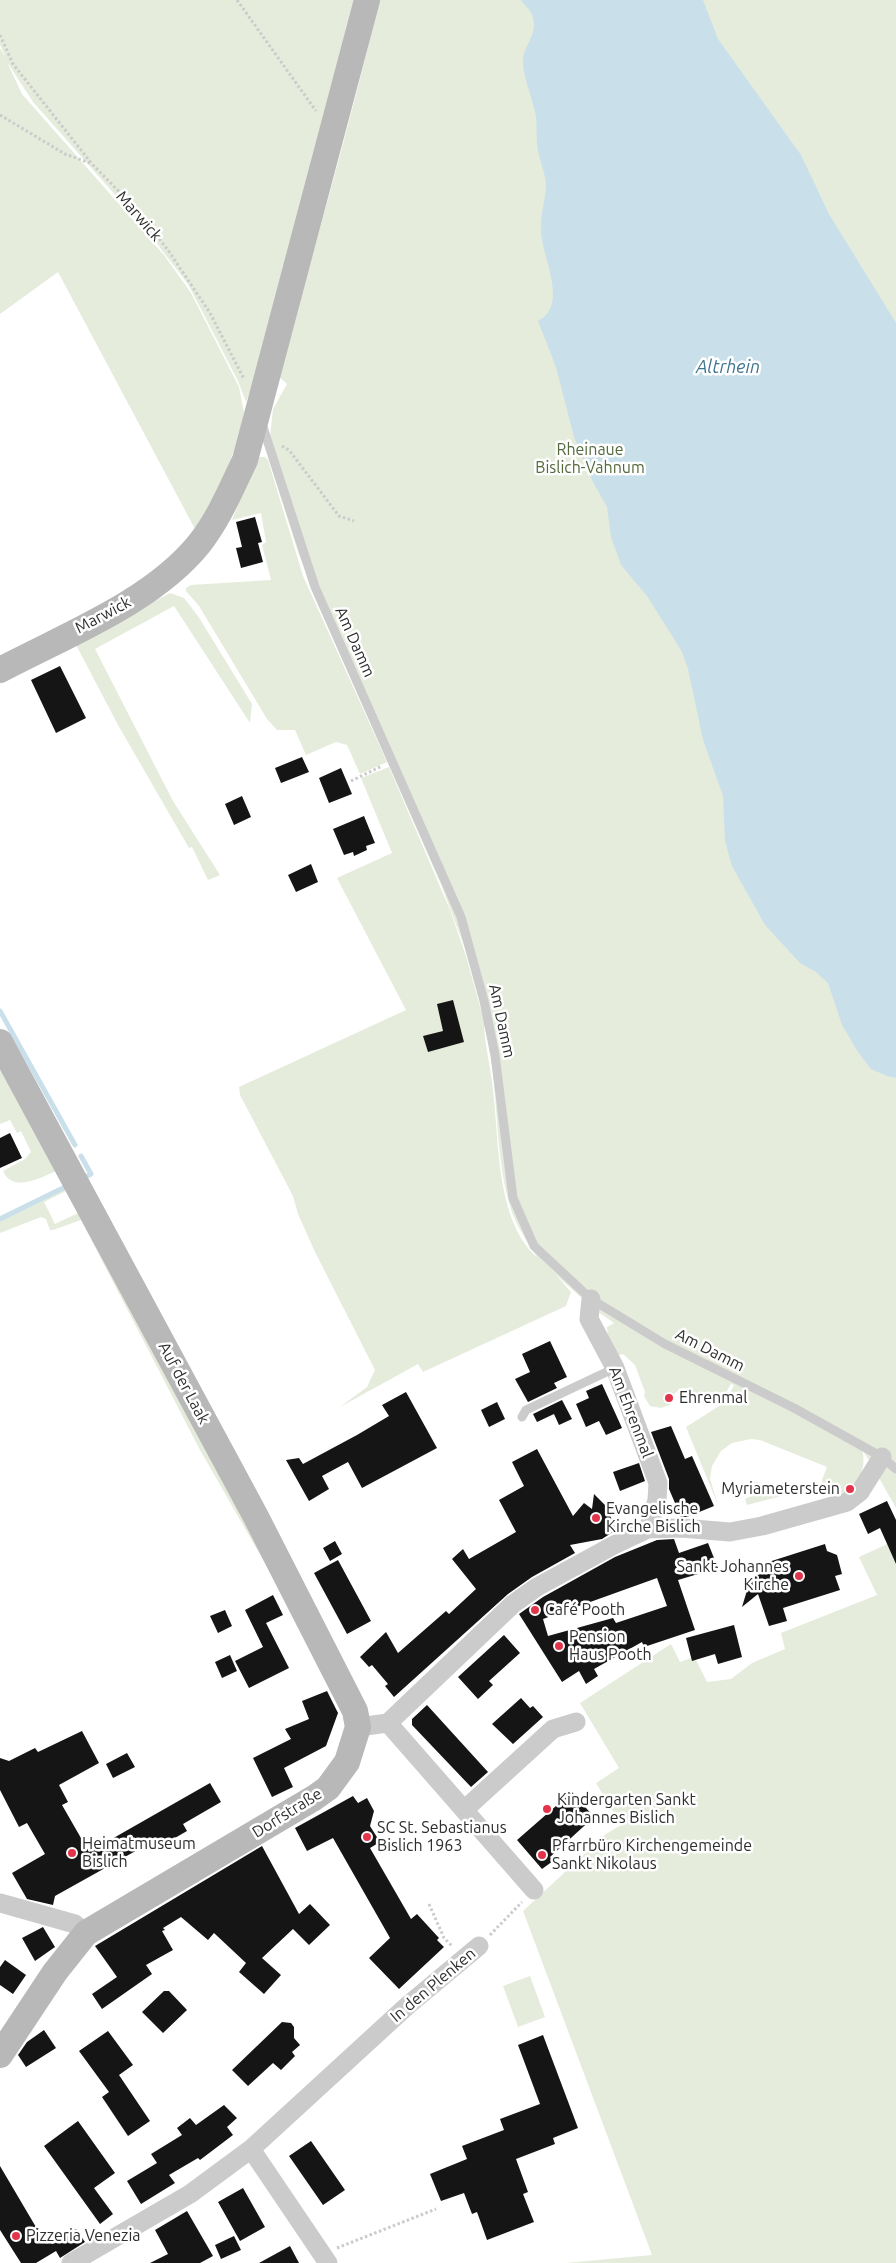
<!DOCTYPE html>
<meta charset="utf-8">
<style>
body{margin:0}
canvas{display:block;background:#fff}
</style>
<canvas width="896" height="2263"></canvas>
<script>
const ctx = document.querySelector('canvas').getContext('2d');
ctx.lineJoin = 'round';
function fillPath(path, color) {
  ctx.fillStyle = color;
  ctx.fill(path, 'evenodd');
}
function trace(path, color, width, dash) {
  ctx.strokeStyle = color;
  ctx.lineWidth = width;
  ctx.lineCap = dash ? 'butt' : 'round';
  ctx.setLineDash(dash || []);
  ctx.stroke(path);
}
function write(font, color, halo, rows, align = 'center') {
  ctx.font = font + ' Ubuntu,sans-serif';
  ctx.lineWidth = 5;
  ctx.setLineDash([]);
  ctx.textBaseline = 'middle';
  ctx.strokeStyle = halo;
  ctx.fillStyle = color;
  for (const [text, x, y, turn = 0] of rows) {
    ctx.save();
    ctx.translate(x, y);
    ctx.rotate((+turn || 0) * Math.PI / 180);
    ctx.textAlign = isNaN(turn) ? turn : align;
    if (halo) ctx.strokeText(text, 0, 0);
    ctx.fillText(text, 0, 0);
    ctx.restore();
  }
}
const green = new Path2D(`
 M0,0h358l-90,344 -22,58 -8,-21 -50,-97 -41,-53 -114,-129 -26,-40 15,32 142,161 27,38 48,94 5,25 -4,24 -26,64 -19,29 -137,-257 -58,42v-266l6,10 -6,-13z
 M379,0h517v1508l-17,-30 1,-2 -18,-26c7,20 -11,54 -37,41l-3,-11 5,-13 -67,-27 -9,-1 -19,4 -11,8 -9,15 -2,13 8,26 -32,-78 38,-24 10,-18 -3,-1 -10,17 -15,-3 -14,3 -3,-9 -4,-4 -5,1 -7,6 -5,-2 -3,5 6,4 -1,3 -9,3 -11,-2 -6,-10 1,-4 -10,-27 -12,-11 -7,2 -8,-17 -1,-12 7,-4 -20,-14 -38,-34 15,17 -5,14 -143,66 -5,-8 -78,43 27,-20 8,-17 -60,-118 -17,-38 -5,-18 -53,-101 -1,-8 167,-77 -69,-132 55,-25 -31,-75 28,-11 61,143 16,46 17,61 -7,-39 -34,-91 -123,-282 -21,-53 -30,-95 5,-48 14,-25 -8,-7c34,-126 71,-250 100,-377zM484,1025c16,58 9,120 25,178 5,20 17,36 28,54 -41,-35 -38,-118 -44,-167 -2,-22 -8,-43 -9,-65z
 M257,457h8l3,3 35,116 84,186 -27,12 -13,-29 -11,-3 -30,13 -11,-25h-18l-10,-11 -68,-113 -13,-15v-3l5,-3 80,-5 -9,-35 4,-3 -5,-29 -29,7z
 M170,593l14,5 14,18 54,88 -2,19 -76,-117 -79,43 78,152 47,74 -12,5 -16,-33 -3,1 -71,-123 -43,-82z
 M0,1069l56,102c-16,7 -43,22 -53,0l22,-12 6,-7 -10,-21 -4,2 -7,-13 -10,4z
 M66,1178l181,340 21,40 6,21 -74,-129 -119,-230 -28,10h-3l-4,-11 -5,-2 -41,16v-17l63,-30 -3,-6zM66,1191l12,22 -23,11 -11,-22z
 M751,1480l32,12 2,3 -38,10 -2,-6 10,-5z
 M896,1540v723h-330l86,-8 -129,-344 83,-77 15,-9 -25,-42 23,-15 -39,-65 91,-59 9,18 11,-4 5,2 11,22 24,-3 21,-16 33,-14 -4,-16 96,-38 -18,-38z
 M530,1976l15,41 -27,10 -15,-41z`);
const water = new Path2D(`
 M521,0h182l15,39 83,116 28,59 67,109v755l-9,-2 -16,-7 -13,-17 -16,-27 -14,-42 -12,-11 -16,-9 -35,-38 -33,-59 -7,-25 -2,-45 -20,-56 -15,-71 -7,-19 -34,-54 -26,-31 -10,-28 -4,-30 -14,-25 -19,-45 -18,-70 -18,-46c32,-16 3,-65 3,-91 -1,-16 5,-31 5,-46 -1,-12 -6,-22 -8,-33 -2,-12 -1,-23 -2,-34 -3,-18 -11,-34 -13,-52 -2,-20 17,-29 9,-50 -2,-6 -8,-10 -11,-15z`);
const stream = new Path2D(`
 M0,1011l75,134
 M81,1156l10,18 -8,4
 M0,1219l69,-34`);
const building = new Path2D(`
 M255,517l7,25 -4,1 5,19 -22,6 -5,-20 6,-1 -6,-25z
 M60,666l26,52 -30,15 -25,-53z
 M302,757l7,15 -28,11 -6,-15z
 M341,768l11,26 -23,9 -10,-25z
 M242,796l9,21 -17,8 -9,-21z
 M364,816l11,27 -9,3 1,4 -13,6 -1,-4 -9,3 -11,-26z
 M311,864l7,18 -22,10 -8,-17z
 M453,1000l11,42 -36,10 -5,-16 20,-5 -6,-27z
 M10,1133l12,25 -22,10v-30z
 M550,1341l17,36 -13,6 3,5 -29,14 -13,-23 15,-7 -8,-18z
 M602,1384l20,44 -16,7 -7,-14 -13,6 -10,-23 13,-6 -3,-7z
 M406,1392l31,56 -75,40 -14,-26 -26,14 7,13 -20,12 -23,-41 13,-2 4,6 54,-29 32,-19 -7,-11z
 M562,1400l10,19 -13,6 -5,-11 -17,8 -4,-8z
 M497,1402l8,17 -16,8 -8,-17z
 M671,1426l14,33 7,-3 22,50 -27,11h-6l-12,-28v-10l-18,-47z
 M537,1449l36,67 11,-13 8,6 2,-15 12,12 10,24 -14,9 -32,6 5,8 -43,24 -24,17 -114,103 -9,-11 3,-2 -16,-19 -3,2 -9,-10 26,-25 12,21 48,-42 3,3 27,-25 -24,-30 11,-10 6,10 47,-27 -17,-32 25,-14 -12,-24z
 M639,1463l6,18 -25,10 -7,-19z
 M887,1501l9,19v44l-16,-36 -12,6 -9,-20z
 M674,1539l5,14 29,-10 10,25 -40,12 17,50 -51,17 -2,-5 -48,27 4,7 -12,8 -7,-13 -17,11 -43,-68 24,-17 72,-40 42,-17zM657,1578l10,28 -51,17 -3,-5 -65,18 -5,-17z
 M335,1541l7,13 -12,7 -7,-13z
 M825,1544l2,7 10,4 5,19 -7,2 5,14 -57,18 4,13 -18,5 -11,-32 -16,13 9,-30 13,-4 -8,-7z
 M338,1560l33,61 -24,13 -33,-61z
 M273,1595l10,20 -17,8 23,45 -40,20 -14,-27 28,-14 -18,-37z
 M225,1610l7,16 -14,7 -8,-17z
 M734,1625l8,32 -24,7 -3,-10 -23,7 -6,-23z
 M504,1635l16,18 -31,28 4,4 -15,14 -20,-22z
 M230,1655l7,16 -15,7 -7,-16z
 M327,1691l11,22 -12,33 -42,22 9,19 -21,10 -19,-39 38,-19 -6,-10 24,-10 -7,-18z
 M521,1698l9,10 3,-2 10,11 -30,27 -21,-20z
 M427,1705l61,67 -17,15 -59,-62v-6z
 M82,1731l17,32 -40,22 9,17 -6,3 27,47 121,-69 11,19 -38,22 4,7 -26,15 -4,-7 -102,57 -2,9 -26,-6 -15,-26 33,-19 -18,-31 -8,4 -19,-37v-32l9,3 26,-13 3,4z
 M127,1753l8,14 -22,11 -7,-14z
 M572,1792l22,25 -44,40 3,4 -11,8 -25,-29z
 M353,1796l5,7 9,-5 7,13 -4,15 10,16 -10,6 41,71 6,-5 22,24 -2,2 7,7 -45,42 -30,-31 21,-20 -57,-100 -26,13 -12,-23z
 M262,1846l37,68 11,-10 20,21 -21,20 -16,-16 -31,29 19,17 -17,19 -25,-22 7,-9 -32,-30 -6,7 -27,-23 -18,11 2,2 -3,1 11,19 -27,15 6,9 -50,35 -10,-15 25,-17 -22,-31z
 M43,1927l12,20 -20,14 -13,-23z
 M5,1960l21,15 -13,19 -13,-9v-18z
 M164,1991h5l18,19 -24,23 -21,-21z
 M282,2022l9,1 3,4v11l6,7 -8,7 3,4 -14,14 -8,-7 -25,23 -16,-16z
 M44,2030l12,18 -30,19 -8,-12 9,-13z
 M108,2031l25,34 -14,10 31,46 -22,15 -26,-39 7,-5 -30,-41z
 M543,2035l35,93 -25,10 2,6 -39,15 12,33 -5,2 11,28 -47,18 -10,-28 -5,2 -8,-21 -23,8 -11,-27 37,-15 -5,-13 42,-16 -4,-11 40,-15 -22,-59z
 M224,2105l13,13 -10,9 6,8 -33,25 -2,-2 -29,17 6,8 -34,21 -14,-23 30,-18 -6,-9 31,-19 -5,-7 13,-10 6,7z
 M78,2121l37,52 -21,15 19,26 -13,10 -56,-78z
 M311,2141l34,49 -22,15 -34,-49z
 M0,2166l43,73 4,-2 5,7 24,-15 9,13 -25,16 -4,-7 -20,12h-15l-21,-33z
 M243,2188l22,39 -25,14 -22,-39z
 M187,2211l26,45 -13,7h-50l18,-9 -13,-24z
 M234,2236l7,14 -20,9 -6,-14z
 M290,2246l9,17h-40z`);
const path = new Path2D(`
 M237,0l79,111
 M0,35l13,29 79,100 47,48 31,41 40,60 34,66
 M0,115l65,39 25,9
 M282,446l7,4 50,66 15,5
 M351,781l31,-15
 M429,1904l15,34 9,9
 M490,1935l32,-33
 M337,2248l99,-39`);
const service = new Path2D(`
 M262,424l53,163 146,330 23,84 11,54 18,143 21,48 57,53 74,45 129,64 88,49 14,12
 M522,1417l4,-7 89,-42`);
const minor = new Path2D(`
 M591,1299l-2,20 26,49 43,115 -1,17 -9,29
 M388,1723l146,167
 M358,1727l30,-4 125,-119 24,-17 77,-42 34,-16 33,-1 49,4 32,-6 85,-24 13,-10 22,-35
 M464,1810l89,-81 23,-7
 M0,1903l75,21 11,9
 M251,2149l156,-143 72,-60
 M71,2263l119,-69 61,-45 77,114`);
const secondary = new Path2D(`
 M0,670c66,-35 152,-68 199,-126 20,-25 32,-55 46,-84l122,-460
 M0,1042l255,473 100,196 3,16 -11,35 -19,26 -14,10 -228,135 -31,39 -55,83`);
const markers = [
 [669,1398,5,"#e2344b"],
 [850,1489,5,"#e2344b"],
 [596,1518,5,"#e2344b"],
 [799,1576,5,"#e2344b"],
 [535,1610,5,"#e2344b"],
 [559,1646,5,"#e2344b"],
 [547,1809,5,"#e2344b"],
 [367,1837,5,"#e2344b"],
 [72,1853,5,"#e2344b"],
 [542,1855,5,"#e2344b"],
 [16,2236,5,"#e2344b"]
];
const streetNames = [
 ["Marwick",139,216,49],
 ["Marwick",103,615,-28],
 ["Am Damm",355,642,66],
 ["Am Damm",502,1021,78],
 ["Am Damm",710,1350,27],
 ["Auf der Laak",184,1383,62],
 ["Am Ehrenmal",631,1412,69],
 ["Dorfstraße",287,1813,-32],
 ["In den Plenken",433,1985,-40]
];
const parkNames = [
 ["Rheinaue",590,450],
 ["Bislich-Vahnum",590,468]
];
const poiNames = [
 ["Ehrenmal",679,1398],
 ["Myriameterstein",840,1489,"right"],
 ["Evangelische",606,1509],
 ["Kirche Bislich",606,1527],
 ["Sankt Johannes",789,1567,"right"],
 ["Kirche",789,1585,"right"],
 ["Café Pooth",545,1610],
 ["Pension",569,1637],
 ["Haus Pooth",569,1655],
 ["Kindergarten Sankt",557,1800],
 ["Johannes Bislich",557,1818],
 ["SC St. Sebastianus",377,1828],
 ["Bislich 1963",377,1846],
 ["Heimatmuseum",82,1844],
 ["Bislich",82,1862],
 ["Pfarrbüro Kirchengemeinde",552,1846],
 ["Sankt Nikolaus",552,1864],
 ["Pizzeria Venezia",26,2236]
];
const waterNames = [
 ["Altrhein",728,367]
];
fillPath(green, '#e5ecdc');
fillPath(water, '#c9e0eb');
trace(stream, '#c9e0eb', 5);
fillPath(building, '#151515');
trace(path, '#cbcbcb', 3, [2.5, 2.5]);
trace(service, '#cbcbcb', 9);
trace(minor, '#cbcbcb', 19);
trace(secondary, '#b8b8b8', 26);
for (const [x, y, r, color] of markers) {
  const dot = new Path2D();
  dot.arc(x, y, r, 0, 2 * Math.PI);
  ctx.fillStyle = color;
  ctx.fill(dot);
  trace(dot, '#fff', 2);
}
write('16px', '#2e2e2e', '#fff', streetNames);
write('16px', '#54693c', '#fff', parkNames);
write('16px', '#2e2e2e', '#fff', poiNames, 'left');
write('italic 18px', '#3e748f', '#fff', waterNames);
</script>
